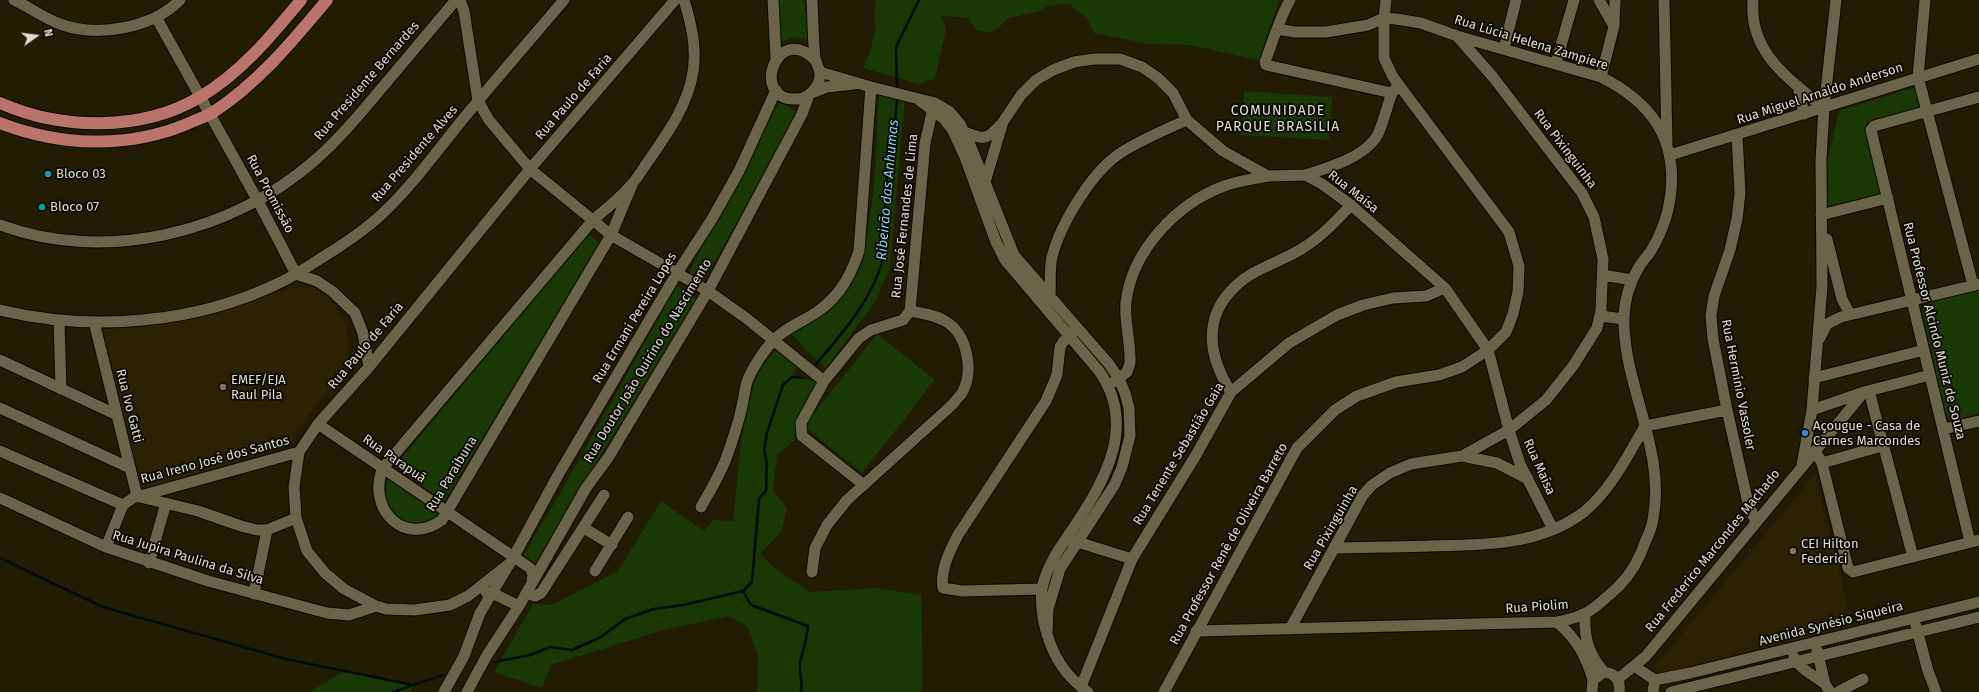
<!DOCTYPE html>
<meta charset="utf-8">
<style>
body{margin:0}
#map{position:relative;width:1979px;height:692px;overflow:hidden;background:#221c03;font-family:"Fira Sans",sans-serif}
canvas{display:block}
.north{position:absolute;left:16px;top:16px;width:40px;height:40px;-webkit-text-stroke:3px #090701;paint-order:stroke;rotate:76deg;font-size:11px;font-weight:700;line-height:16px;text-align:center;color:#e0ddce}
.north::after{content:'';display:block;margin:auto;width:14px;height:18px;background:#e0ddce;clip-path:polygon(50% 0,100% 100%,50% 72%,0 100%)}
</style>
<div id="map">
<canvas width="1979" height="692"></canvas>
<div class="north">N</div>
</div>
<script>
const ctx = document.querySelector('canvas').getContext('2d');
ctx.lineJoin = 'round';
function fillPath(path, color) {
  ctx.fillStyle = color;
  ctx.fill(path, 'evenodd');
}
function trace(path, color, width, dash) {
  ctx.strokeStyle = color;
  ctx.lineWidth = width;
  ctx.lineCap = dash ? 'butt' : 'round';
  ctx.setLineDash(dash || []);
  ctx.stroke(path);
}
function write(font, color, halo, rows, align = 'center') {
  ctx.font = font + ' "Fira Sans",sans-serif';
  ctx.lineWidth = 3.5;
  ctx.setLineDash([]);
  ctx.textBaseline = 'middle';
  ctx.strokeStyle = halo;
  ctx.fillStyle = color;
  for (const [text, x, y, turn = 0] of rows) {
    ctx.save();
    ctx.translate(x, y);
    ctx.rotate((+turn || 0) * Math.PI / 180);
    ctx.textAlign = isNaN(turn) ? turn : align;
    if (halo) ctx.strokeText(text, 0, 0);
    ctx.fillText(text, 0, 0);
    ctx.restore();
  }
}
const built = new Path2D(`
 M313,287l18,13 16,26 2,31 -10,20 -40,51 -7,14 -155,53 -35,-166 110,-16 81,-25z
 M1815,475l38,152 -190,47 -9,-7z`);
const green = new Path2D(`
 M779,0h25l5,41 -13,-4 -15,5z
 M876,0h403l-20,60 -70,-15 -40,-1 -55,-11 -7,-15 -18,-14 -19,1 -14,7 -27,6 -12,11 -9,4 -11,-3 -9,-12 -27,-2 5,13 -11,50 -16,5 -56,-16 7,-17 6,-23 -2,-13z
 M1917,87l8,21 -59,17 18,68 -56,15v-50l11,-47z
 M1244,91l88,6 -3,43 -88,-5z
 M879,94l26,4 -15,169 -15,35 -49,66 -20,-18 -15,-17c17,-10 37,-20 51,-35 34,-35 34,-154 37,-204z
 M779,101l20,12 -96,169 -15,-8z
 M589,234l10,9 -155,259 -49,-36z
 M677,285l19,14 -161,265 -12,-8 39,-66z
 M1979,289v124c-11,3 -24,10 -33,3l-24,-105 2,-5 4,-3z
 M877,334l58,46 -73,93 -58,-47z
 M775,351l22,14 -5,12 11,1 14,5 -20,42 -1,14 -19,16 -4,35 14,18 -6,24 -21,22c16,17 32,25 49,38l68,-4 44,7 2,86 -2,11h-164l1,-36 -10,-28 -19,-12 -66,14 -112,35 -9,23 -48,-16 39,-68 19,1 66,-34 43,-70 43,30 9,-11 20,1c5,-40 8,-117 27,-151 4,-6 10,-13 15,-19z
 M387,477l53,37c-32,23 -62,3 -53,-37z
 M345,671l68,14 -2,7h-102z`);
const stream = new Path2D(`
 M897,90l-1,-43 23,-47
 M816,364c28,-32 65,-75 69,-119 2,-19 -1,-39 1,-58 2,-31 10,-59 11,-90
 M0,558l103,49 183,52 127,26
 M494,662l36,-7 20,-8 22,3 29,-13 24,-18 29,-10 29,-4 60,-14
 M393,692l50,-17
 M801,692c2,-10 -2,-19 -1,-29 3,-13 7,-23 8,-37l-57,-21 -8,-14 9,-9 7,-83 7,-9 1,-27 -3,-13 3,-17 16,-48 9,-8 11,1`);
const minor = new Path2D(`
 M14,0c15,7 30,18 46,24 37,14 92,4 120,-24
 M460,0l4,11 14,90 11,19 41,49 81,66 97,56 38,27 78,63
 M773,0l3,59
 M812,0c1,19 1,39 3,58 1,5 4,9 5,15 0,4 -1,10 -4,14 -4,7 -12,12 -20,12 -47,2 -19,-78 19,-39
 M1290,0c-11,19 -17,41 -25,62l1,3 126,28
 M1599,0l15,26 -13,51
 M1664,0l3,143
 M1753,0c-4,53 35,78 71,108
 M1925,0l-7,77 55,208
 M156,17l102,184 38,73 21,7 15,10 23,22 8,20 6,34
 M1614,25l1,-25
 M1504,49l12,-49
 M1556,63l18,-63
 M820,72l51,15 64,16 15,9 10,12 9,18 45,113 95,109 10,15 6,14 4,15 1,28 -8,31 -7,17 -55,85 -12,40 -1,26
 M1798,86l6,28
 M812,93l15,-6 27,-3
 M919,100l24,18 9,11 13,28 31,85 9,18 94,111c39,55 5,111 -27,159 -12,17 -26,37 -30,59 -2,18 1,34 7,51 7,21 20,39 39,52
 M965,132c19,8 22,8 36,-8
 M1737,135l3,58 -3,26 -7,31 -16,46 -3,20 2,23 14,71 21,93 8,19
 M1670,155l309,-96
 M1305,175c23,-7 61,-18 73,-41 6,-13 9,-28 14,-41l4,-5
 M632,185l-21,50 -169,285c-38,28 -76,-12 -59,-52l210,-248c13,-11 27,-22 38,-35 7,-7 12,-17 18,-25 18,-26 39,-55 44,-88 4,-25 -2,-49 -9,-72
 M976,186l9,-4 18,-60 18,-27 15,-15 17,-10 21,-8 20,-3h26l22,8 16,11 15,15 14,27 36,31 45,25 37,-1 17,9 29,21 94,83 43,62 21,80 11,34 33,65
 M1821,215l67,-17
 M0,225c104,39 232,8 314,-64 27,-23 49,-51 72,-78 23,-27 46,-55 70,-83
 M1827,239l15,60 8,15
 M1603,275l29,5
 M1047,300l3,-3c1,-13 -1,-27 2,-40 8,-32 39,-84 67,-103 21,-14 45,-24 68,-34
 M0,310c92,22 196,14 281,-28 15,-7 28,-16 42,-25 21,-13 41,-26 59,-43 30,-28 55,-63 81,-95 33,-40 67,-79 101,-119
 M1600,316l24,3
 M59,320l2,69
 M94,322l43,174
 M1820,338l7,-14 14,-7 138,-33
 M0,360l117,55
 M1814,378l110,-28
 M1114,382l13,-10 3,-9c1,-20 -6,-42 -4,-61 6,-51 50,-98 98,-116 14,-5 30,-7 44,-10
 M1869,391l44,166
 M1231,392c-26,-41 -28,-82 13,-113 17,-13 44,-20 62,-33 17,-11 31,-26 45,-41
 M0,408l130,60
 M1812,410l52,-18 66,-17
 M318,424l212,144 3,6 -1,7
 M1943,429l36,-8
 M0,451l123,54
 M1815,451l7,12 26,105 5,4 126,-32
 M1462,456l35,7 31,16
 M1822,463l60,-17
 M1802,465l10,-55 10,-124 -1,-126 3,-52 12,-108
 M864,485l-62,-49 -1,-13 23,-42 35,-43 12,-8 32,-10 7,-9 15,-168 9,-39
 M140,497l58,14 43,15 16,4h10l29,-12
 M0,498l106,49 102,34 119,32 22,2 27,-9
 M701,507c10,-18 21,-35 27,-54 6,-17 12,-35 15,-52 2,-8 2,-17 6,-24 6,-13 14,-25 23,-35 9,-11 23,-17 35,-24 28,-15 42,-37 52,-67l12,-164
 M584,528l28,17
 M1071,540l61,19
 M1970,542l-99,-412 3,-4 105,-29
 M106,547l17,-42 10,-7 166,-46
 M1335,548c31,-1 63,-1 94,-2 53,-1 110,0 155,-34 27,-22 44,-57 61,-86l82,-16
 M149,563l17,-60
 M510,563l-42,33 -18,9 -35,5 -29,-1 -10,-3 -32,-17 -19,-16 -18,-22 -11,-33 -2,-31 5,-35 19,-28 51,-57 161,-198 145,-169
 M595,571l33,-54
 M812,572l3,-24 12,-23 20,-25 105,-95c3,-4 7,-8 10,-12 12,-21 6,-59 -17,-72 -10,-6 -23,-8 -35,-10
 M1042,589l-80,2 -19,-3c-3,-19 7,-37 15,-53l88,-134 11,-26 3,-28 3,-5 12,-12
 M486,592l6,1 27,13
 M527,593l8,3 6,-3 63,-98
 M254,594l13,-64
 M1585,615c-1,23 4,40 19,57
 M1557,622c19,16 29,34 36,58
 M1916,626l12,45 8,21
 M1290,629l73,-134 9,-10 18,-12 21,-9 51,-8 47,-26 37,-30 27,-34 24,-38 4,-18 2,-51 -9,-42 -12,-24 -89,-116 -36,-41
 M1196,631l361,-9c32,-6 38,-14 62,-36 13,-13 21,-28 27,-46 3,-6 6,-14 7,-21 13,-66 -27,-129 -29,-194 -1,-21 5,-41 15,-58 4,-7 10,-12 13,-18 22,-37 28,-88 5,-125 -13,-21 -36,-37 -56,-47l-144,-41 -36,-13 -25,-4 -12,-1 -16,7 -42,7h-32l-16,-3
 M1817,650l8,34 5,8
 M1794,657c5,12 21,19 31,27
 M1634,666l21,14 35,-7 289,-71
 M1618,679l28,-23 218,-264
 M1081,687l51,-128 64,-104 35,-63 58,-49 48,-28 26,-10 30,-7 33,-2 19,-8
 M444,692l20,-36 16,-43 33,-55 44,-81 120,-204 35,-54 27,-48 37,-81
 M467,692l20,-37 32,-49 67,-118 22,-30 100,-167 94,-177 7,-19
 M1164,692l133,-244 38,-38 22,-14 39,-14 43,-7 23,-8 26,-17 18,-18 7,-18 5,-22 1,-26 -10,-34 -116,-155 -9,-19v-40l2,-18
 M1592,692l1,-12 11,-8c11,1 17,9 15,20
 M1653,692l2,-12
 M1671,692l308,-75
 M1838,692l25,-13`);
const major = new Path2D(`
 M0,103c61,27 141,29 200,-6 41,-24 71,-61 101,-97
 M0,123c60,23 127,26 187,1 8,-4 18,-7 25,-11 46,-30 80,-71 115,-113`);
const markers = [
 [48,174,4,"#0f9aa8"],
 [42,207,4,"#0f9aa8"],
 [223,387,4,"#8d6e63"],
 [1805,433,4,"#3f7fe0"],
 [1793,551,4,"#8d6e63"]
];
const streetNames = [
 ["Rua Lúcia Helena Zampiere",1531,43,17],
 ["Rua Presidente Bernardes",367,81,-49],
 ["Rua Miguel Arnaldo Anderson",1820,94,-18],
 ["Rua Paulo de Faria",574,97,-49],
 ["Rua Pixinguinha",1565,149,53],
 ["Rua Presidente Alves",415,154,-49],
 ["Rua Maísa",1353,192,38],
 ["Rua Promissão",270,194,62],
 ["Rua José Fernandes de Lima",905,216,-84],
 ["Rua Ermani Pereira Lopes",635,318,-59],
 ["Rua Professor Alcindo Muniz de Souza",1934,331,76],
 ["Rua Paulo de Faria",366,346,-50],
 ["Rua Doutor João Quirino do Nascimento",648,361,-59],
 ["Rua Hermínio Vassoler",1738,385,79],
 ["Rua Ivo Gatti",129,406,76],
 ["Rua Tenente Sebastião Gaia",1179,454,-59],
 ["Rua Parapuã",394,459,35],
 ["Rua Ireno José dos Santos",215,460,-15],
 ["Rua Maísa",1539,467,66],
 ["Rua Paraibuna",452,474,-59],
 ["Rua Pixinguinha",1331,528,-60],
 ["Rua Professor Renê de Oliveira Barreto",1229,544,-61],
 ["Rua Frederico Marcondes Machado",1713,551,-51],
 ["Rua Jupira Paulina da Silva",188,558,17],
 ["Rua Piolim",1537,607,-4],
 ["Avenida Synésio Siqueira",1831,624,-14]
];
const poiNames = [
 ["Bloco 03",56,174],
 ["Bloco 07",50,207],
 ["EMEF/EJA",231,380],
 ["Raul Pila",231,395],
 ["Açougue - Casa de",1813,426],
 ["Carnes Marcondes",1813,441],
 ["CEI Hilton",1801,544],
 ["Federici",1801,559]
];
const neighbourhoodNames = [
 ["COMUNIDADE",1278,111],
 ["PARQUE BRASILIA",1278,127]
];
const waterNames = [
 ["Ribeirão das Anhumas",888,190,-85]
];
fillPath(built, '#2a2200');
fillPath(green, '#1a3803');
trace(stream, '#010c12', 2.5);
trace(minor, '#0c0600', 13);
trace(major, '#0c0600', 14);
trace(minor, '#6a6448', 11);
trace(major, '#ba756a', 12);
for (const [x, y, r, color] of markers) {
  const dot = new Path2D();
  dot.arc(x, y, r, 0, 2 * Math.PI);
  ctx.fillStyle = color;
  ctx.fill(dot);
  trace(dot, '#090701', 1.5);
}
write('13px', '#e0ddce', '#090701', streetNames);
write('13px', '#e0ddce', '#090701', poiNames, 'left');
ctx.letterSpacing = '1px';
write('14px', '#e0ddce', '#090701', neighbourhoodNames);
ctx.letterSpacing = '0px';
write('italic 14px', '#84d3f3', '#090701', waterNames);
</script>
